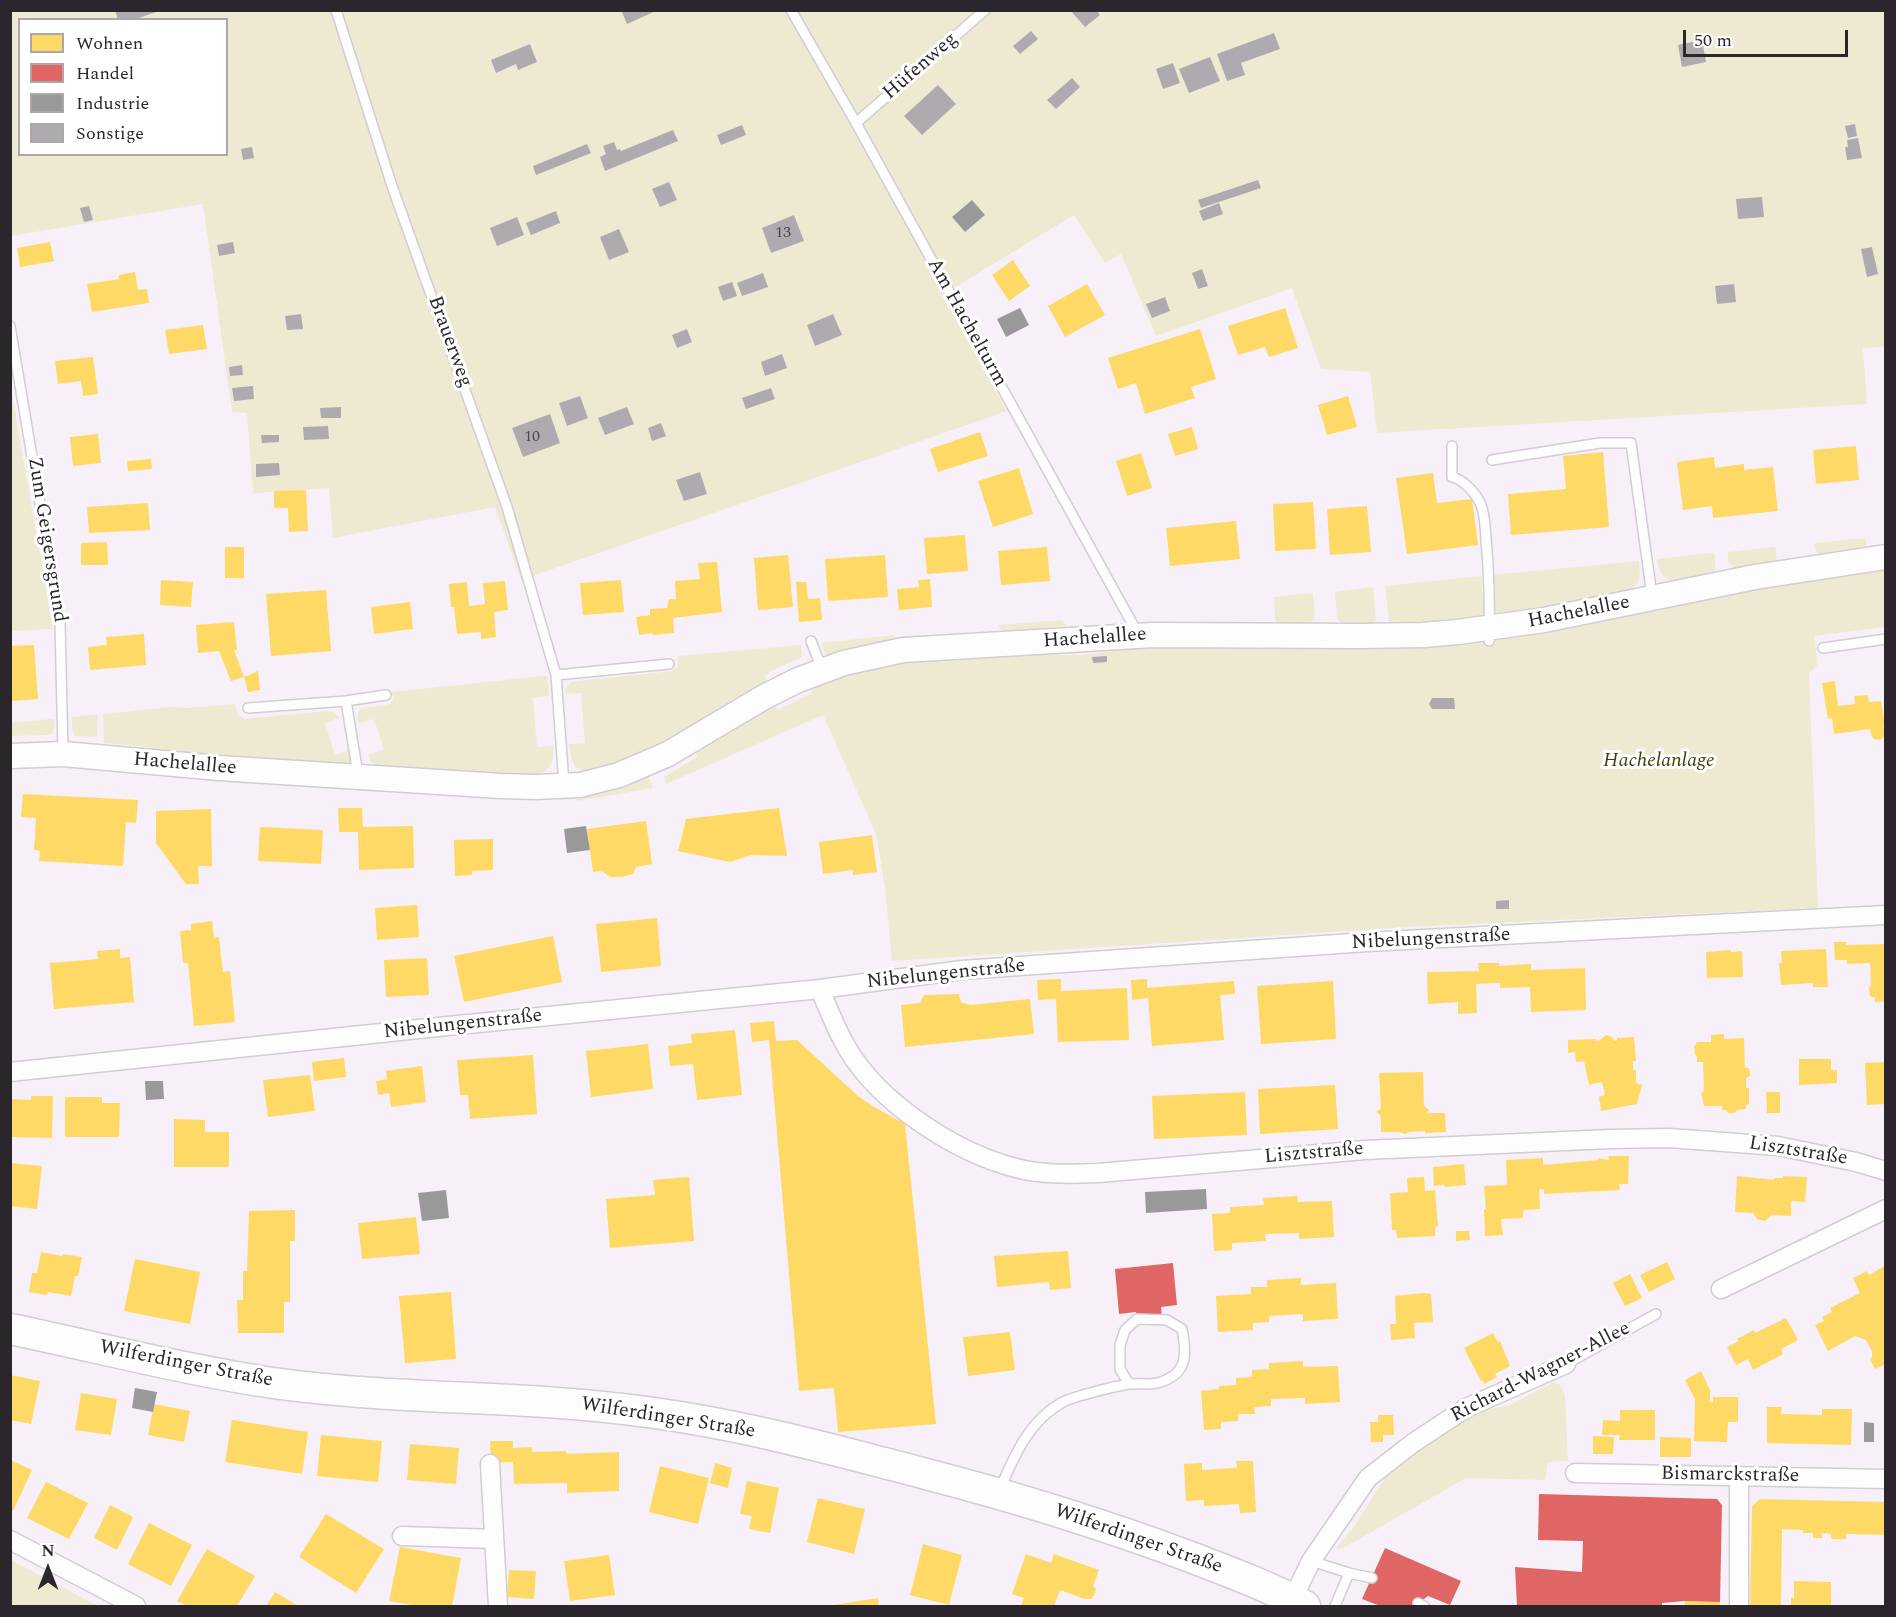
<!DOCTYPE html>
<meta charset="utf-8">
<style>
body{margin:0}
#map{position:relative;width:1896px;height:1617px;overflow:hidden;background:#f7f0f8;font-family:Spectral,serif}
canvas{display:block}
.frame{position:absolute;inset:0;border:12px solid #2a262c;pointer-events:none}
.legend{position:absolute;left:18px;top:18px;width:210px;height:138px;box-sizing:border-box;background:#fff;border:2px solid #aaa8ab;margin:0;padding:8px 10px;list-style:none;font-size:18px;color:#2a262c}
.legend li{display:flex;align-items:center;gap:12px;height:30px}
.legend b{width:30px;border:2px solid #aaa8ab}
.north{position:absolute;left:18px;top:1539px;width:60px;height:60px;-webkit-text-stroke:4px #fff;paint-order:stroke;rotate:0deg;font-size:16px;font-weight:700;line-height:24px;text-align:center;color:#2a262c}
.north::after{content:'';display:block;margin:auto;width:21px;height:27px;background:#2a262c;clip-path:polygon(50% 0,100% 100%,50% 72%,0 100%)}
.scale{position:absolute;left:1683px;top:30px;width:165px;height:27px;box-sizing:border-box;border:3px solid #2a262c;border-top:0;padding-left:8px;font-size:18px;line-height:21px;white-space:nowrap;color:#2a262c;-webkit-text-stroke:4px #fff;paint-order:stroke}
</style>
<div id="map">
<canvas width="1896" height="1617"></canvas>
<div class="frame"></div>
<ul class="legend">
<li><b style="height:16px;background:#ffd966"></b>Wohnen</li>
<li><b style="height:16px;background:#e06666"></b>Handel</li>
<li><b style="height:16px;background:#999"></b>Industrie</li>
<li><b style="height:16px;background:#afaab0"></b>Sonstige</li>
</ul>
<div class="north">N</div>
<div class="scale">50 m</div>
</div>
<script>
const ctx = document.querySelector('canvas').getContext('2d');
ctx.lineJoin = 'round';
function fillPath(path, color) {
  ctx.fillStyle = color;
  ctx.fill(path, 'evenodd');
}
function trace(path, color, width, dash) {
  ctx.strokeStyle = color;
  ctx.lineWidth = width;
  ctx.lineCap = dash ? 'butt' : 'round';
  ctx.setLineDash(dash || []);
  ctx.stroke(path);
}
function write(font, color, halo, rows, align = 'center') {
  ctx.font = font + ' Spectral,serif';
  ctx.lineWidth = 6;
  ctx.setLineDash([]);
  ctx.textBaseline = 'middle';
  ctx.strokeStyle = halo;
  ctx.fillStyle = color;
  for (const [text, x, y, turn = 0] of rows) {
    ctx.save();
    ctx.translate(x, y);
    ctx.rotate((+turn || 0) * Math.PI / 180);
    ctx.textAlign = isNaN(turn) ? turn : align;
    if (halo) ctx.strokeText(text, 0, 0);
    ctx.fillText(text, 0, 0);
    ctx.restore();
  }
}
const green = new Path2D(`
 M11,11h1874l1,336 -23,1 4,56 -490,29 -7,-61 -49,-3 -29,-81 -136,48 -35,-82 -16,9 -31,-48 -132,80 65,116 -486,169 -26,-73 -162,31 -4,-50 -76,5 -6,-80 -15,-1 -29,-208 -192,32zM20,20h206v134h-206z
 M10,388h1l42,241 -42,2z
 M1865,538l2,6 -2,3 -46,7 -4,-4 -1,-6 2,-1z
 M1775,547l2,11 -3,3 -39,8 -7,-7v-10z
 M1712,553l2,1 2,16 -3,3c-24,5 -52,21 -56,-14z
 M1639,561c1,12 3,21 -8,29l-48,12 -82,14 -6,-5 -3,-36z
 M1885,568v59l-70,9 2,30 -8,7 9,235 -410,19 -516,34 -7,-73 -9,-54 -53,-119 -157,69 -2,-7 33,-20 -1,-6 78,-47 4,6 34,-17 -4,-11 79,-21 79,-6h116l83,-10 265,-1 332,-59z
 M1481,576l3,36 -4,7 -41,3 -48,2 -2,-3 -4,-35z
 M1373,587l3,32 -3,5h-31l-5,-5 -2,-27z
 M1313,593l2,25 -5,5h-32l-3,-4 -1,-22z
 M1062,620l4,6 -64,6 -4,-7z
 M894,635l1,4 -2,2 -33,6 -33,9c-4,-4 -4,-8 -5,-13z
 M801,645l1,12 -33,15 -4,5 1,6 -124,73 -51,16 -10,-2 -6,-4 -3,-5 -3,-17 16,-1 -4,-50 -16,1 2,-7 3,-5 102,-11 6,-4v-11z
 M542,676h5l2,20 -16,2 4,49 16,-1c1,16 -2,26 -19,29l-156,-8 -7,-5 -3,-7 16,-5 -10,-31 -16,4v-11l4,-4 27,-3 4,-6 -1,-7z
 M235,704l3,11 7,4 82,-8 7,1 6,6 -15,5 10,32 15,-5 1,13 -1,2 -165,-10 -45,-9 -36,-3 -1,-29 68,-7 15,1z
 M98,714l-1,23 -22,-1 -3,-8v-11z
 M51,719h2c4,5 1,12 -3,16l-39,1v-13z
 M649,777l4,11 -76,13 -1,-4 34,-7z
 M1553,1382l7,3 5,10 3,66 -20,1 -3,18 -79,-2 -121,69 -7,3 -2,-2 17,-20 42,-65 72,-49 43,-9z
 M10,1560h1l87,46h-87z`);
const homes = new Path2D(`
 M50,242l4,19 -34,6 -3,-19z
 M1013,260l17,26 -21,15 -17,-26z
 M135,272l3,18 9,-1 2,14 -57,9 -5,-28 32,-5v-4z
 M1087,284l18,31 -40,22 -17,-31z
 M1285,308l13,40 -29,9 -4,-10 -27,8 -10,-29z
 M203,325l4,24 -38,5 -4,-24z
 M1200,329l16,50 -25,8 4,11 -50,16 -9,-31 -18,6 -10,-31z
 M93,357l5,37 -15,2 -2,-15 -23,3 -3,-23z
 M1348,396l9,31 -30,8 -9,-30z
 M1192,427l6,22 -23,7 -7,-22z
 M980,432l8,24 -50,16 -8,-23z
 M98,434l3,29 -28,3 -3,-29z
 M1856,446l3,34 -43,4 -3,-34z
 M1603,452l6,75 -98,8 -3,-41 58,-5 -3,-33z
 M1141,453l11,35 -25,8 -11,-35z
 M1714,457l1,11 29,-4v6l29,-3 5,44 -65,7 -1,-12 -29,4 -6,-48z
 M151,459l1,10 -24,2 -1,-10z
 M1019,468l14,46 -40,13 -15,-46z
 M1433,473l4,30 35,-4 6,46 -71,9 -11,-76z
 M306,490l2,41 -19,1 -1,-24h-14v-17z
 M1313,502l3,47 -41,2 -2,-47z
 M148,503l2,27 -61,3 -2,-26z
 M1367,506l4,46 -41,3 -3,-46z
 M1236,521l4,38 -70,7 -4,-38z
 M965,535l3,36 -41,3 -3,-36z
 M107,542l1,23h-27v-22z
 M225,547h19v31h-19z
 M1047,547l3,34 -49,4 -3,-34z
 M788,555l5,52 -35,3 -4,-52z
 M885,555l3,42 -60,4 -3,-42z
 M717,562l5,50 -49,6 1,15 -21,2 -1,-2 -13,2 -3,-18 14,-2v-6l17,-1 2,-9h7l-1,-18 25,-2 -2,-16z
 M930,579l2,28 -33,3 -2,-21 22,-2 -1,-7z
 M161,580l32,2 -2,25 -31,-2z
 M621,580l3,32 -41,3 -3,-32z
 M505,581l3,29 -14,2 2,25 -15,2v-7l-24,2 -3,-27h-3l-2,-23 18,-2 2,24 16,-2 -2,-21z
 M796,582h10l2,17 12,-1 2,22 -23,2z
 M326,590l5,61 -60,5 -5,-62z
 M410,602l3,27 -39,5 -3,-27z
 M234,622l3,28h-3l10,27 14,-6 2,19 -12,2 -4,-15 -13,4 -12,-30 -21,2 -2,-28z
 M144,634l2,31 -56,5 -2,-23 19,-2 -1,-8z
 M34,645l4,54 -28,2v-55z
 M1835,681l3,25 17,-2 -1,-8 14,-1 1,7 12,-1 4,26h-2l2,4 -2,7 -4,2 -5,-1 -3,-4 -1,-6 -36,5 -2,-16 -4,1 -6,-36z
 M23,794l115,6 -2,23 -10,-1 -3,44 -84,-5 1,-10 -6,-1 2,-32 -15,-1z
 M338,808h24l1,19 50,-1 1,42 -55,2 -1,-38h-19z
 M779,808l8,48 -36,-1 -21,7 -52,-11 8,-32z
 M211,809l1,57h-14l1,18h-13l-30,-41v-32z
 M646,821l6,43 -16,3 -3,7 -11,3h-12l-8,-6 -9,1 -6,-43z
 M260,827l63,3 -2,34 -63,-3z
 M872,835l5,37 -24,3v-5l-30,4 -4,-32z
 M493,839v31l-21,1v4l-17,1 -1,-36z
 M417,905l2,32 -42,3 -2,-32z
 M657,918l4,48 -60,6 -5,-48z
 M212,921l2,17 5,-1 4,35 7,-1 5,51 -41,4 -6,-63h-5l-3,-32 11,-1v-6z
 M553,936l9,46 -98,20 -10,-46z
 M1834,942h12v3l40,-1v57l-11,1v-4l-5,-2 -1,-8 2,-2 -1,-23 -23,1v-4h-12z
 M120,949v9l10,-1 4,45 -80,7 -4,-46 48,-4 -1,-8z
 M1826,949l2,38h-15v-4l-32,2 -2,-22h3l-1,-12z
 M1731,950v2l11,-1 1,26 -36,1 -1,-26z
 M427,958l2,37 -43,2 -2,-37z
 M1478,963h21v3l32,-2v6l54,-2 1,42 -55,2 -1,-25 -30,1v-5l-24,1 1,29 -19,1v-12l-30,2 -1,-32 52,-1z
 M1061,979v12l66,-3 2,52 -71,2 -2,-43 -18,1 -1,-20z
 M1147,979v9l87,-7 1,13 -15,1 4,45 -72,6 -4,-48 -16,2 -1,-20z
 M1333,981l3,58 -75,5 -4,-58z
 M959,994l2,8 9,3 60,-6 4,35 -129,13 -4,-42 19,-2 4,-8z
 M774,1021l2,20 21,-1 61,56 16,11 31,17 31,300 -98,8 -4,-44 -35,3 -30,-351 -17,2 -2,-19z
 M735,1030l7,65 -45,5 -4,-36 -23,2 -2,-20 24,-3 -1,-9z
 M1724,1034v5l20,-1 1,30h3l2,3v5l-4,2v10h3v16l-3,1v4l-9,1 -2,3h-7l-2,-3h-4v-4h-18l-3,-13 3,-2 -1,-29h-6v-5l-2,-3 -1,-7 3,-5h14v-7z
 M1606,1035l6,2 3,4h2v-3l17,-1 2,24h-3v9h3v13l6,2 -5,19 -36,7 -2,-14 6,-2 -3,-13 -13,3 -5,-24 -8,1 -1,-10 -7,1v-13l28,-1 1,3z
 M648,1044l5,45 -62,8 -5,-46z
 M533,1055l4,59 -67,5 -2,-24h-8l-3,-35z
 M344,1058l2,19 -32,4 -2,-19z
 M1799,1059h32v11h6v13l-38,2z
 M1884,1062l2,1v41l-19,1 -2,-42z
 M422,1066l4,36 -35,5 -2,-14 -11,2 -2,-14 11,-2 -1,-8z
 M1423,1072l1,34 5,4 -3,3h19l1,19 -21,1v-2l-17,1 -2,2 -8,-2h-17v-16l-5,-4 5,-4 -2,-35z
 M310,1075l5,36 -47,6 -5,-37z
 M1335,1085l3,44 -78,5 -2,-45z
 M1245,1092l2,43 -93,4 -2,-43z
 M1766,1092h14v21h-13z
 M31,1096h22l-1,42 -42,-1v-38l21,1z
 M65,1097h37v6h18l-1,34h-54z
 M174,1119l31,1v12h24v35h-55z
 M1608,1156h21l-1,28h-9l1,6 -76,4v-5h-5l1,20 -17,1v8l-22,1 2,16 -18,1 -1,-27h2l-2,-23 23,-1 -1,-25 37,-2v7l55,-5v-2l11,2z
 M10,1163l32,3 -5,43 -27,-3z
 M1464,1164l2,21 -21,2 -1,-2 -10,1 -1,-19z
 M1737,1176l37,4v-2h9v-2l24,1 -2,25 -14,-1v15l-19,-1 -7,6 -8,-2 -4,-6 -18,-1z
 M689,1177l5,64 -84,7 -4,-49 49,-4 -2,-15z
 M1424,1177l1,14 10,-1 3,36 -3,1v9l-38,2 -1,-8h-4l-2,-37 18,-1 -1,-14z
 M1297,1196l1,6 34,-1 2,36 -35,2v-6l-34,1 1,7 -34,2v7l-18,1 -2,-37 18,-1v-6l34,-2 -1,-7z
 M295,1210v31h-5v61h-6v31h-46l-1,-33h6v-29h4l2,-60z
 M416,1217l4,37 -58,5 -4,-36z
 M1456,1231h13l1,9 -14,1z
 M1068,1251l3,37 -21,2 -1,-8 -52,5 -3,-31z
 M41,1252l21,4 1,-2 19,3 -4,19h-3l-4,20 -23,-4 -1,3 -18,-3 3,-19h5z
 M135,1259l65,13 -10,52 -66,-13z
 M1667,1262l8,17 -26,13 -9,-17z
 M1885,1266l1,98 -11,5 -5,-10 2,-2v-6l-6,-11 -11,-4 -27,15 -13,-26 9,-4 -2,-4 10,-5 -2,-4 30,-15 -7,-15 14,-7 2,4z
 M1630,1274l12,24 -17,8 -12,-23z
 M1301,1278v7l35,-2 2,36 -35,2v-7l-34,2v6l-16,1v7l-35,2 -2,-36 35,-2v-7h16v-7z
 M451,1292l5,67 -51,4 -6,-67z
 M1423,1293l8,1 2,28 -19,1 1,15 -24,2 -1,-16h6l-1,-28z
 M1786,1318l12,22 -17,9 2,5 -30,16 -5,-11 -12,6 -9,-18 12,-6 -2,-2 17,-9 1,3z
 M1010,1332l5,38 -47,6 -5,-39z
 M1493,1333l5,9 2,-1 10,25 -15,8 2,3 -13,7 -1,-4 -2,1 -17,-33z
 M1303,1361v6l35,-1 2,36 -35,2v-6l-34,1v7l-17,1 1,7h-17v7l-17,1v7l-17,1 -3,-39 18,-2v-3l17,-1v-7l16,-1v-7l17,-1v-6z
 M1701,1371l10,21h-1v10h3v-5h25v25h-10l-1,20 -33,-1 1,-42 -10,-19z
 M10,1375l30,6 -9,43 -21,-4z
 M81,1393l36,6 -6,36 -36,-5z
 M154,1404l36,7 -6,31 -36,-7z
 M1767,1407h15l-1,7 41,1v-6h30l-1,36 -84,-2z
 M1620,1410h35v30h-36l1,-5h-18l1,-15 17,1z
 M1378,1415h15l1,20h-11v7h-12l-1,-20h8z
 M232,1420l76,12 -6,42 -77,-12z
 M321,1435l61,6 -4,41 -61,-6z
 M1593,1436l21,1 -1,17h-20z
 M1660,1437l31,1v19h-31z
 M490,1441h23v7l19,-1v5l34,-1 1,3 52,-2v39l-52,2v-10l-53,1 -1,-22 -22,1z
 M410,1444l49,4 -3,36 -49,-4z
 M10,1460l22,10 -19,41 -3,-1z
 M1236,1461h17l3,51 -16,1 -1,-9 -35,2v-6l-18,1 -2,-37 18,-1v7l17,-1 18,-1z
 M715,1463l17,5 -4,20 -18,-5z
 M660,1466l49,12 -11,46 -49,-12z
 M747,1481l32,7 -9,45 -21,-4 3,-13 -12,-2z
 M46,1482l42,21 -19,36 -42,-21z
 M818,1498l47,11 -11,45 -47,-12z
 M1760,1499l126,3v33l-40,-1v5h-15v-5l-9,-1v5h-9v-5h-10v-3l-21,-1 -1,77h-31l2,-100z
 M110,1505l23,12 -16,33 -23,-12z
 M326,1514l58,35 -28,44 -57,-36z
 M149,1523l43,22 -21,41 -43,-22z
 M923,1544l39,11 -13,50 -39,-10z
 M400,1547l61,11 -9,48h-35l-28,-5z
 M207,1549l48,27 -18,30h-50l-10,-5z
 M1026,1554l25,9 3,-9 45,16 -6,16 3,3 -1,5 -4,5h-6l-25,-9 -6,16h-33l3,-8 -12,-4z
 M609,1555l6,40 -45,6 -6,-40z
 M509,1570l27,1 -2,28 -27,-2z
 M1794,1581l37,1v24h-40v-8h3z
 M275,1592l23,14h-32z
 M878,1598l1,8h-45v-1z
 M1685,1601l35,1v4h-35z`);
const shops = new Path2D(`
 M1173,1263l4,42 -16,2 1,10 -25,2 -1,-7 -17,2 -4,-45z
 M1539,1494l178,5 5,6 -2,97 -35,-1 -23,2v3h-145l-2,-39 67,5 1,-31 -45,-1z
 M1385,1548l76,33 -11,24 -22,-9 -14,10h-34l-18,-7z`);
const industry = new Path2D(`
 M972,200l13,15 -20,17 -13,-15z
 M1020,308l9,17 -23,12 -9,-18z
 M586,826l4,24 -23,3 -3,-24z
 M145,1081h18l1,18 -18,1z
 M1206,1189l1,20 -61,4 -1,-21z
 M446,1190l3,28 -27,3 -4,-28z
 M135,1388l22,4 -4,20 -21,-4z
 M1864,1422l10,1v19h-10z`);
const building = new Path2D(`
 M115,10h44v1l-26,9h-15z
 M621,10h37l-31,14z
 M1070,10h26l4,5 -15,12z
 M1031,31l7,8 -18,15 -7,-8z
 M1274,33l6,16 -39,14 4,12 -18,6 -10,-27z
 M1702,40l4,22 -24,5 -4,-22z
 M530,44l7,18 -19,8 -2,-6 -20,9 -5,-13z
 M1210,57l10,24 -31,12 -10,-24z
 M1173,63l7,20 -17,6 -7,-20z
 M1072,78l8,9 -24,22 -9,-9z
 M938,85l18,19 -34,31 -18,-19z
 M1855,124l2,12 -9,2 -3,-12z
 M742,125l4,10 -25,10 -4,-10z
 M673,130l5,11 -73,30 -5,-14 6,-3 -3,-8 11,-4 3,8 3,-1 1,2z
 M1858,138l4,20 -15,2 -2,-13h3l-1,-7z
 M587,144l4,9 -55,22 -3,-9z
 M252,147l2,11 -11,2 -2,-11z
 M1258,180l3,8 -60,20 -3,-8z
 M669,182l8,18 -17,7 -8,-18z
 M1762,197l2,20 -26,2 -2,-20z
 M1219,203l4,11 -20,7 -4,-10z
 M89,206l4,14 -9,2 -4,-14z
 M556,211l4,12 -29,12 -5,-12z
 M794,215l10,26 -33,12 -9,-25z
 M517,217l7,18 -27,11 -7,-18z
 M619,229l10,23 -20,8 -9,-23z
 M233,242l2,11 -16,3 -2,-11z
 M1872,247l6,27 -11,3 -6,-28z
 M1202,269l6,17 -10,3 -6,-16z
 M763,273l5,14 -26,9 -5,-13z
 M732,282l5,14 -14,5 -5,-14z
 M1734,284l2,18 -19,2 -2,-18z
 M1165,297l5,14 -18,7 -6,-14z
 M301,314l2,15 -16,1 -2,-14z
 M833,314l9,21 -27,11 -8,-21z
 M687,329l5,13 -15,6 -5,-13z
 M782,354l5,14 -22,8 -4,-14z
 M242,365l1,10 -13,1 -1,-9z
 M253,386l1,13 -20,2 -2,-13z
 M771,388l4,11 -29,10 -4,-11z
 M580,396l8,22 -21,8 -8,-23z
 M341,407v11h-20l-1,-10z
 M627,407l7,17 -29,11 -7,-17z
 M550,414l10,29 -37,14 -11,-29z
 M661,423l5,13 -14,5 -4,-13z
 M328,426l1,13 -25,1 -1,-13z
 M261,435h18v7l-17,1z
 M279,463l1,12 -24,2v-13z
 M700,472l7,22 -23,7 -8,-21z
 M1107,656v6l-14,1 -1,-6z
 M1432,698h22l1,11h-23l-3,-5z
 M1509,900v9h-13v-8z`);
const service = new Path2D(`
 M336,10l56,176 115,321 49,168 8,109
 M791,10l65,113 282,511
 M856,123l129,-113
 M10,326l50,297 3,129
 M1452,446v31c12,3 24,16 29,28 4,10 4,22 5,33 3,34 4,69 3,103
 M1492,460l108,-17h31l21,153
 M811,641l7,18 7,8
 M1823,648l63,-9
 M556,675l113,-11
 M346,701l12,73
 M248,708l98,-7 40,-6
 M1566,1364l90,-50
 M999,1491c15,-34 29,-70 64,-89 9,-5 56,-17 67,-18 9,-1 19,1 27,-1 31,-8 30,-28 25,-54l-15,-9 -30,-1 -12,11 -5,15v24l9,15
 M1311,1561l38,12
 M1418,1603l6,3
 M1335,1606l14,-33 23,5`);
const minor = new Path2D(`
 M820,989c8,20 16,40 27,59 33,56 110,106 173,121 26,6 52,5 78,4l267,-23 245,-11 59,-1 109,8 78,16 30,9
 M10,1072l428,-45 382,-38 142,-19 405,-28 519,-27
 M1721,1289l165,-80
 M490,1464l8,142
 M1575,1473l311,6
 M1739,1476v130
 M402,1536l92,3
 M10,1540l126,66
 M1292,1600l19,-39 57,-83 45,-35 53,-35 100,-44`);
const tertiary = new Path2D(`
 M10,756l53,-2 156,14 282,18 35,1 44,-2 39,-10 49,-21 96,-57 34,-17 46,-17 59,-13 250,-15 206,1 64,-1 35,-3 86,-12 211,-43 131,-20`);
const primary = new Path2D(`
 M10,1329c87,18 175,41 263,54 121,17 245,12 366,28 97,12 193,38 287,63 89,23 176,50 262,82 39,15 80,30 117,50`);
const numberNames = [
 ["13",783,234],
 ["10",532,438]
];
const streetNames = [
 ["Hüfenweg",921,67,-41],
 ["Am Hachelturm",966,323,61],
 ["Brauerweg",449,342,70],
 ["Zum Geigersgrund",46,540,81],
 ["Hachelallee",1579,613,-11],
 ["Hachelallee",1095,639,-4],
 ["Hachelallee",185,765,5],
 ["Nibelungenstraße",1431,940,-3],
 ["Nibelungenstraße",946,975,-6],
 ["Nibelungenstraße",463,1025,-6],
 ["Lisztstraße",1798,1152,9],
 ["Lisztstraße",1314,1154,-5],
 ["Wilferdinger Straße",186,1365,11],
 ["Richard-Wagner-Allee",1541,1373,-27],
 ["Wilferdinger Straße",668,1419,9],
 ["Bismarckstraße",1730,1476,1],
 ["Wilferdinger Straße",1138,1540,19]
];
const parkNames = [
 ["Hachelanlage",1659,762]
];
fillPath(green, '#eeead1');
fillPath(homes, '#ffd966');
fillPath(shops, '#e06666');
fillPath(industry, '#999');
fillPath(building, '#afaab0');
trace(service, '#d1cdd3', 12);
trace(minor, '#d1cdd3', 21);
trace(tertiary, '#d1cdd3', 27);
trace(primary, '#d1cdd3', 33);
trace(service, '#fefdfe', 9);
trace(minor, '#fefdfe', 18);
trace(tertiary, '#fefdfe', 24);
trace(primary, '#fefdfe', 30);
write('16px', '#4b474d', null, numberNames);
write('20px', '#2a262c', '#fff', streetNames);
write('italic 20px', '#43400d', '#fff', parkNames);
</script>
